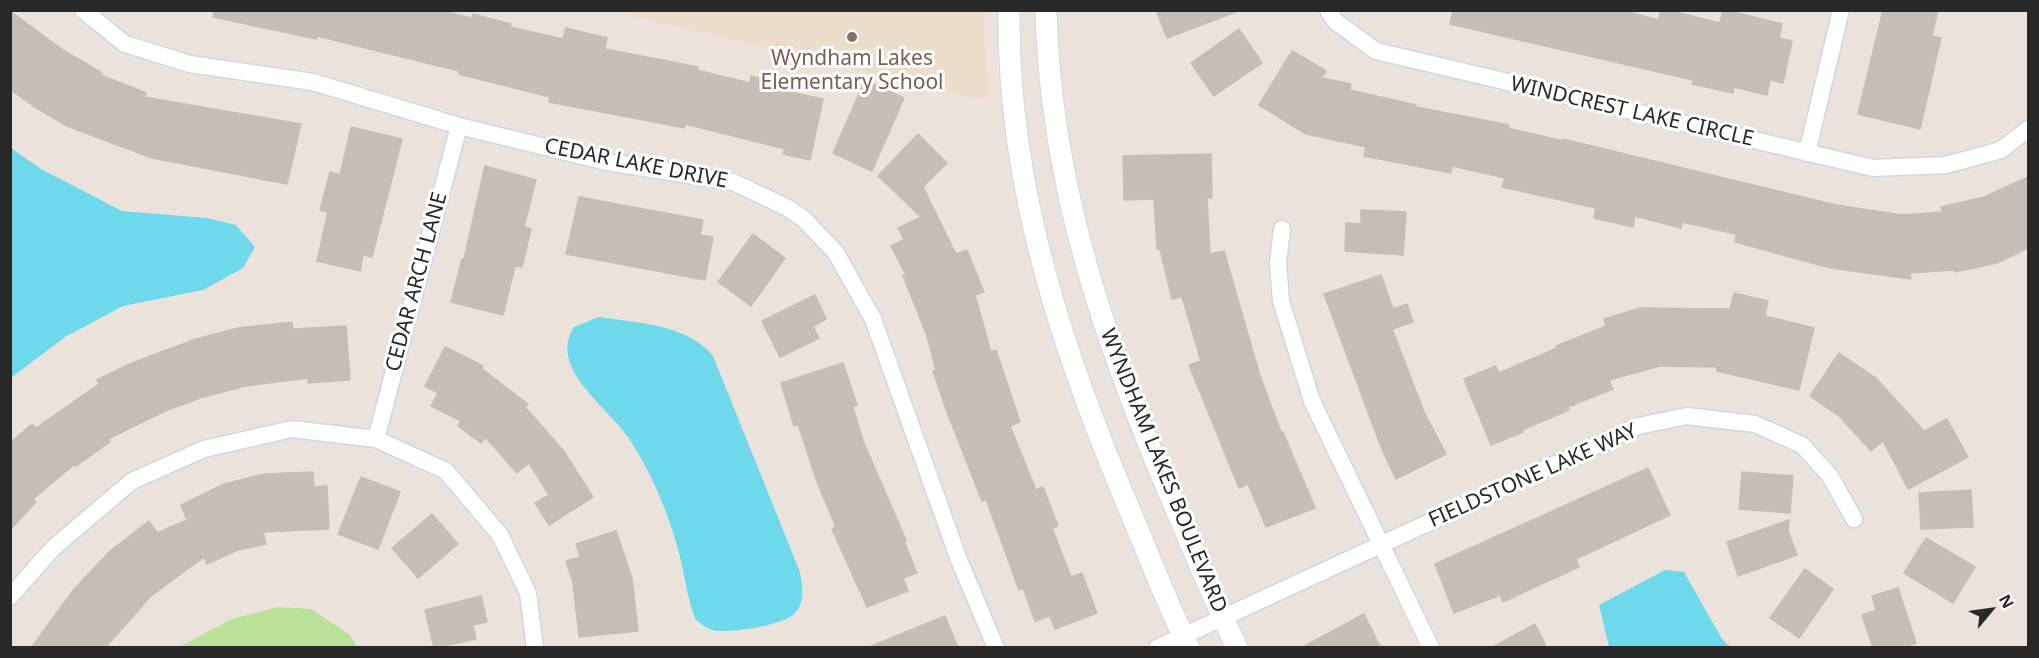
<!DOCTYPE html>
<style>
body{margin:0}
#map{position:relative;width:2039px;height:658px;overflow:hidden;background:#ebe3db;font-family:"Noto Sans",sans-serif}
canvas{display:block}
.frame{position:absolute;inset:0;border:12px solid #292929;pointer-events:none}
.north{position:absolute;left:1961px;top:580px;width:60px;height:60px;-webkit-text-stroke:4px #fff;paint-order:stroke;rotate:61deg;font-size:16px;font-weight:700;line-height:24px;text-align:center;color:#292929}
.north::after{content:'';display:block;margin:auto;width:21px;height:27px;background:#292929;clip-path:polygon(50% 0,100% 100%,50% 72%,0 100%)}
</style>
<div id="map">
<canvas width="2039" height="658"></canvas>
<div class="frame"></div>
<div class="north">N</div>
</div>
<script>
const ctx = document.querySelector('canvas').getContext('2d');
ctx.lineJoin = 'round';
function fillPath(path, color) {
  ctx.fillStyle = color;
  ctx.fill(path, 'evenodd');
}
function trace(path, color, width, dash) {
  ctx.strokeStyle = color;
  ctx.lineWidth = width;
  ctx.lineCap = dash ? 'butt' : 'round';
  ctx.setLineDash(dash || []);
  ctx.stroke(path);
}
function write(font, color, halo, rows, align = 'center') {
  ctx.font = font + ' "Noto Sans",sans-serif';
  ctx.lineWidth = 6;
  ctx.setLineDash([]);
  ctx.textBaseline = 'middle';
  ctx.strokeStyle = halo;
  ctx.fillStyle = color;
  for (const [text, x, y, turn = 0] of rows) {
    ctx.save();
    ctx.translate(x, y);
    ctx.rotate((+turn || 0) * Math.PI / 180);
    ctx.textAlign = isNaN(turn) ? turn : align;
    if (halo) ctx.strokeText(text, 0, 0);
    ctx.fillText(text, 0, 0);
    ctx.restore();
  }
}
const education = new Path2D(`
 M611,11h373l5,90z`);
const green = new Path2D(`
 M278,607l33,2 39,26 7,12h-178l53,-28z`);
const water = new Path2D(`
 M11,148l30,21 81,42 85,7 29,7 19,22 -12,21 -40,22 -80,16 -58,31 -54,41z
 M599,317c37,6 89,7 114,39l87,216c2,13 6,30 -5,41 -13,13 -60,19 -78,18 -8,-1 -15,-6 -21,-11 -9,-21 -11,-45 -17,-67 -11,-41 -26,-77 -49,-113 -20,-32 -83,-71 -56,-113z
 M1665,570l19,2 38,67 8,8h-121l-10,-42z`);
const building = new Path2D(`
 M214,10h225l33,8 1,-4 38,10 -1,3 53,12 3,-11 41,10 -2,11 93,18 -1,3 53,13 1,-7 41,9 -2,7 33,7 -13,61 -27,-6 2,-5 -100,-25v4l-136,-26 1,-5 -91,-23v-3l-142,-35 -1,3 -103,-22z
 M1156,10h80v2l-69,26z
 M1453,10h169l36,10 3,-10h7l52,13 3,-13h3l56,14 -3,14 13,3 -9,42 -13,-3 -3,15 -33,-8 -1,6 -41,-9 1,-4 -243,-56z
 M1883,10h55l-6,26 9,2 -21,91 -62,-15z
 M10,11l53,39 39,23 -1,2 45,18 -2,4 157,27 -14,60 -135,-26 -85,-32 -34,-20 -23,-17z
 M1239,29l23,34 -48,33 -23,-33z
 M1292,51l34,20 -4,7 29,6 -1,6 66,15v2l93,18 -1,3 55,13v-2l273,66 66,10 40,-3 -1,-5 43,-10 44,-20v71l-31,15 -42,9 -1,-2 -44,3 1,6 -81,-11 -95,-26 1,-8 -54,-12 -1,6 -46,-12 -2,11 -39,-9 2,-10 -94,-21 3,-9 -53,-12 -1,7 -87,-17 2,-9 -60,-13 -47,-29z
 M865,80l39,18 -32,73 -39,-18z
 M351,127l51,12 -30,118 -9,-2 -3,16 -43,-10 11,-49 -8,-2 10,-38 10,3z
 M918,134l29,29 -24,24 33,67 11,-4 17,42 -9,3 16,57 5,-2 24,72 -10,4 26,64 7,-3 15,39 -6,2 19,49 11,-4 15,40 -42,16 -5,-13 -15,5 -12,-33 -4,2 -33,-91 -4,2 -35,-89 -14,-41 3,-1 -10,-37 -23,-57 3,-1 -15,-29 13,-6 -6,-12 23,-11 -43,-41z
 M1211,154l1,44h-5l3,56 14,-3 36,125 21,56h2l32,76 -49,19 -18,-43 -9,4 -50,-123 12,-4 -19,-64 -10,2 -12,-50h-3l-3,-50 -30,1 -1,-44z
 M485,166l51,14 -12,47 7,2 -9,38 -7,-1 -12,49 -52,-13 11,-43h2z
 M579,197l124,23 -3,15 13,2 -8,43 -139,-26z
 M1361,210l45,2 -3,43 -58,-4 1,-28 15,1z
 M753,234l32,24 -34,48 -33,-24z
 M1381,275l12,34 14,-5 6,18 -21,7 32,83 22,42 -50,25 -15,-32 -57,-153z
 M1734,293l34,8 -3,15 49,12 -15,62 -82,-19v-4l-57,-1 -51,14 4,9 -45,18 1,3 -47,20 1,2 -32,13 -27,-66 32,-13 3,7 58,-25 -1,-2 50,-20 -2,-7 36,-11 90,1z
 M815,295l11,24 -13,7 6,12 -39,19 -18,-36z
 M292,322l1,7 53,-3 4,54 -42,3v-5l-63,8 -45,12 -35,13 -57,28 2,3 -34,24 -1,-2 -42,35 3,3 -26,28v-87l22,-19 4,4 63,-44 -2,-4 35,-17 64,-24 42,-11z
 M445,347l38,19 -1,3 46,35 -3,3 38,43 30,47 -44,28 -14,-22 14,-8 -20,-32 -12,10 -32,-36 -4,6 -23,-17 3,-5 -30,-15 7,-13 -13,-7z
 M1839,353l37,25 48,53 23,-12 21,38 -60,32 -25,-48 -12,10 -31,-34 -30,-21z
 M843,363l14,42 -4,2 10,34 43,99 -2,1 13,32 -14,5 5,13 -41,16 -35,-78 4,-2 -19,-45 -19,-58 -4,2 -13,-43z
 M1648,468l22,47 -94,44 3,8 -44,20 -32,15 -3,-7 -46,18 -19,-49z
 M313,472l1,15 13,-1 2,43 -66,3 3,12 -28,6 -31,14 -3,-7 -53,39 -46,52h-74l44,-60 35,-37 39,-30 8,12 30,-13 -6,-15 43,-21 40,-10z
 M1742,472l51,4 -3,37 -51,-4z
 M361,477l39,15 -22,57 -40,-15z
 M1971,490l2,37 -52,2 -2,-36z
 M432,514l26,30 -40,34 -26,-30z
 M1789,520l-1,11 9,24 -59,21 -11,-34z
 M616,531l16,47 6,53 -59,6 -6,-54 -7,-22 14,-4 -4,-13z
 M1926,538l49,29 -22,36 -49,-30z
 M1805,569l28,20 -34,49 -29,-20z
 M1898,588l18,55 -14,5h-29l-11,-33 14,-5 -4,-14z
 M481,596l6,26 -14,3 3,14 -42,9 -9,-38z
 M1364,614l17,34h-80z
 M945,616l13,32h-89v-1z
 M1535,624l12,24h-56z`);
const minor = new Path2D(`
 M83,10l42,34 65,20 123,18 146,44 148,36 126,20 53,25 18,12 32,34 37,66 86,241 37,88
 M1328,10l7,11 41,30 497,117 73,-3 55,-15 27,-21
 M1807,153l34,-143
 M1282,229l-4,34 3,38 31,100 119,247
 M376,439l83,-313
 M10,597l43,-49 79,-67 72,-32 88,-20 84,10 70,32 54,64 28,58 7,55
 M1157,648l481,-222 49,-10 68,8 47,21 28,31 24,43`);
const tertiary = new Path2D(`
 M1009,10c-2,178 55,347 124,508 18,43 35,88 56,130
 M1046,10c4,177 62,343 132,504 19,45 38,90 59,134`);
const markers = [
 [852,37,6,"#8d6e63"]
];
const educationNames = [
 ["Wyndham Lakes",852,59],
 ["Elementary School",852,83]
];
const streetNames = [
 ["WINDCREST LAKE CIRCLE",1632,112,13],
 ["CEDAR LAKE DRIVE",636,164,11],
 ["CEDAR ARCH LANE",417,282,-75],
 ["WYNDHAM LAKES BOULEVARD",1163,471,68],
 ["FIELDSTONE LAKE WAY",1533,476,-24]
];
fillPath(education, '#eddecb');
fillPath(green, '#b9e198');
fillPath(water, '#6fd9ec');
fillPath(building, '#c4beb7');
trace(building, '#c7beb5', 1.5);
trace(minor, '#d1d6e2', 19);
trace(tertiary, '#d1d6e2', 23);
trace(minor, '#fff', 16);
trace(tertiary, '#fff', 21);
for (const [x, y, r, color] of markers) {
  const dot = new Path2D();
  dot.arc(x, y, r, 0, 2 * Math.PI);
  ctx.fillStyle = color;
  ctx.fill(dot);
  trace(dot, '#fff', 2);
}
write('21px', '#785e54', '#fff', educationNames);
write('21px', '#292929', '#fff', streetNames);
</script>
